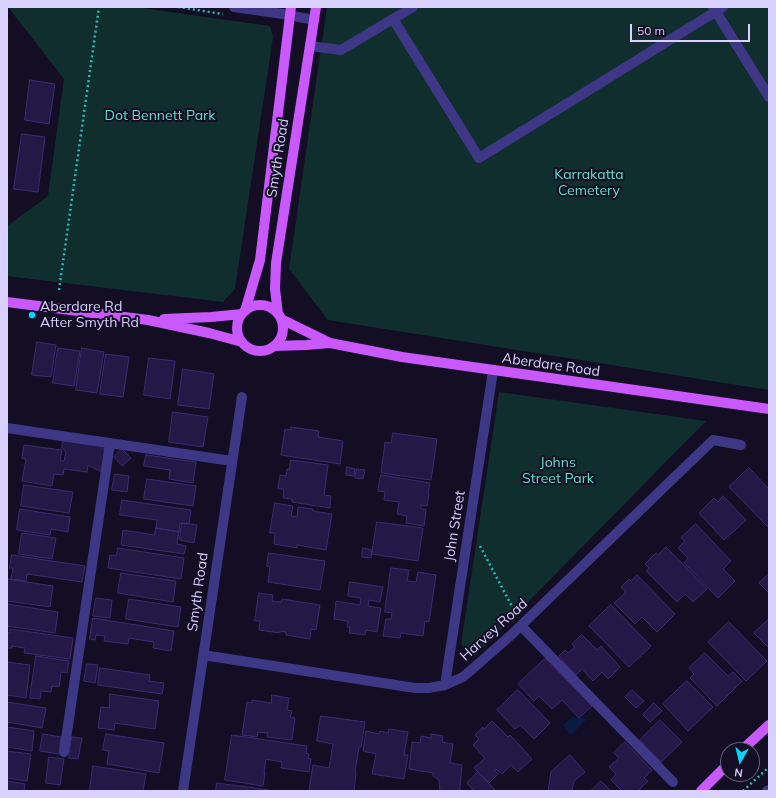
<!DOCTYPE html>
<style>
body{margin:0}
#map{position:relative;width:776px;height:798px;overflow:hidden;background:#130e24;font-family:Mulish,sans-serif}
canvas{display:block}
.frame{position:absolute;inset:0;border:8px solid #d9d1ff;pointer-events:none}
.north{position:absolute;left:720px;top:742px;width:40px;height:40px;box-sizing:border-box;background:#130e24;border:1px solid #625c7c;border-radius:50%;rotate:188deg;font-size:11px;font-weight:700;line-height:16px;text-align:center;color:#d9d1ff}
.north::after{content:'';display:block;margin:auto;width:14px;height:18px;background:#00d6fc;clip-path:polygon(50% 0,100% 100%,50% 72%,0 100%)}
.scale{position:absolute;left:630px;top:24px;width:120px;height:18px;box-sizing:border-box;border:2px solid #d9d1ff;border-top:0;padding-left:5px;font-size:12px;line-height:14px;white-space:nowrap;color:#d9d1ff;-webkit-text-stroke:3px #130e24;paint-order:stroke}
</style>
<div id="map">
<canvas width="776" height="798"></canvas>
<div class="frame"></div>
<div class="north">N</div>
<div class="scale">50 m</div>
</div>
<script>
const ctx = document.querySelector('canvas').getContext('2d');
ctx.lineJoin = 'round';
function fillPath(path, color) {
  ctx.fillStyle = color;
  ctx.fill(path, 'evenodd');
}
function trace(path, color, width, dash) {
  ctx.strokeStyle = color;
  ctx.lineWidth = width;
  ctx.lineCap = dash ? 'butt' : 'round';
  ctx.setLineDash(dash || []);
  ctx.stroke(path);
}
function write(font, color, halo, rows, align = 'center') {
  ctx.font = font + ' Mulish,sans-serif';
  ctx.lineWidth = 4;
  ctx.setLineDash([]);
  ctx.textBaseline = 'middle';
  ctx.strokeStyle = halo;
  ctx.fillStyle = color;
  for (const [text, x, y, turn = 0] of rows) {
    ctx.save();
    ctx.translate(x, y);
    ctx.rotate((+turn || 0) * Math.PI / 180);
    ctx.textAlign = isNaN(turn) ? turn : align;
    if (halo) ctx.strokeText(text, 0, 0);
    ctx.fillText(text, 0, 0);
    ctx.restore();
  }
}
const green = new Path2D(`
 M8,7h127l135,19 3,11 -38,252 -12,13 -216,-26v-50l41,-30 16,-117z
 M327,7h442v383l-441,-70 -39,-51z
 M499,392l207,29 -232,236 -13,-13z`);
const water = new Path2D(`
 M573,716l4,3 6,-2 3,3 -15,15 -8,-9z`);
const building = new Path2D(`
 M30,80l25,4 -6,40 -24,-4z
 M22,134l23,3 -7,55 -24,-3z
 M37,342l19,3 -5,32 -19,-2z
 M58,348l22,3 -6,35 -21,-3z
 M82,348l22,4 -7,41 -21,-3z
 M106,354l23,3 -6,40 -23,-3z
 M149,358l26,3 -5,38 -26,-4z
 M183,369l31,5 -5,35 -31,-4z
 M173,412l35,5 -5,30 -34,-5z
 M291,427l28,4 -1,6 25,4 -3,23 -59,-9 4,-26 6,1z
 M393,433l44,6 -6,41 -50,-7 4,-31 6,1z
 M63,440l38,6 4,5 -3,21 -14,-7 -1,7 -23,-3 -1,6 -9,-1 -2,12 -30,-5 4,-22 -4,-1 2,-13 38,5 -2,11h4l2,-9 -4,-4z
 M122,449l9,9 -9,8 -8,-9z
 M146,455l50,7 -3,21 -24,-4 1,-9 -26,-4z
 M291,460l37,5 -4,30 7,1 -1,12 -38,-6v-3l-9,-1 1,-9h-6l2,-14 6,1 1,-7h2z
 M347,467l8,2 -1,7 -8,-1z
 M749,468l20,21v39l-40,-41z
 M357,469l8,1 -2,9 -8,-1z
 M115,474l14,2 -2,16 -15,-2z
 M381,475l49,8 -2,10h1l-2,13 -6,-1v4l5,1 -2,16 -18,-3 1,-7 -10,-2 2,-12 -15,-2 1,-8 -7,-1z
 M147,479l49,7 -3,20 -49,-7z
 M24,485l49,7 -4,21 -48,-7z
 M723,496l23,24 -22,20 -25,-27 15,-15 4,4z
 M122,500l69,10 -2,14 -9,-1 -1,9 -23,-4 1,-8 -37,-5z
 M275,503l18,3 -2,10 6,1 1,-10 15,2v2l19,3 -6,36 -29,-5v3l-23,-4 1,-11h-5z
 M20,509l50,8 -2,15 -17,-3 -1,6 -33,-5z
 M377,522l46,6 -5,33 -46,-7z
 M182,523l15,2 -3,18 -14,-3z
 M696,524l35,37 -8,8 12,12 -17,17 -34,-35 4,-5 -10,-10 7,-7 -4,-3z
 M156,528l23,4 -2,12 9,2 -2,8 -63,-9 2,-15 31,5z
 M22,533l34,5 -4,21 -33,-5z
 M666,547l41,42 -14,13 -8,-8 -8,8 -31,-31 3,-3 -4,-4 11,-11 2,2z
 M118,548l66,10 -3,21 -73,-11 2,-13 6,1z
 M363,548l9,2 -1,8 -9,-1z
 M269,553l56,8 -5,29 -52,-8 2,-15 -3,-1z
 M12,555l73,11 -3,16 -55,-8 -1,7 -15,-2 2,-11h-3z
 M391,568l18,2 -2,11 9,1 2,-10 18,3 -7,47 -4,-1 -2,15 -22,-3 -1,5 -17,-2 3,-17h5l1,-6 -7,-1z
 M121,573l55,8 -3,21 -55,-9z
 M769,574v19l-10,-10z
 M637,575l38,39 -18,18 -15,-15 -7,7 -21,-21 12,-11 -5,-5 8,-8 2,2z
 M7,579l46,7 -3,21 -43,-6z
 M350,582l33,5 -3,15 -11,-2 -1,6 13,2 -4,24 -11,-2 -1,5 -16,-2 1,-6h-3l1,-6 -14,-2 2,-18 24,4 1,-7 -13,-2z
 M259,593l14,2 -1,6 9,1 1,-3 38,6 -4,25 -5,-1 -1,10 -24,-4v-3l-6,-1v2l-21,-3 1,-9h-5z
 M96,598l16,2 -2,18 -17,-2z
 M129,599l52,8 -3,20 -52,-8z
 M7,604l51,8 -3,21 -48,-7z
 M611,605l40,41 -22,21 -40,-41z
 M93,618l81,13 -3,20 -18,-3 1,-6 -25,-4 -1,6 -24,-3 1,-5 -9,-1 -1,5 -5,-1z
 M769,619v29l-15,-15z
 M729,622l38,39 -21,20 -38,-39z
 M10,629l63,9 -3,21 -46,-6 1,-5 -13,-2v2h-5v-15h3z
 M582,635l15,15 4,-4 19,21 -12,12 -6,-7 -9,9 -11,-12 -6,6 -17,-19 6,-6 3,3 7,-6 -3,-3z
 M705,653l23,23 5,-4 9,9 -25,25 -27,-28 4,-4 -5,-6z
 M36,656l33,5 -2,12 -6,-1 -2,15 -7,-1 -1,6 -10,-1 -1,8 -10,-1z
 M546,658l46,48 -13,12 -17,-18 -10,9 -13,-13 -5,5 -16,-17z
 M7,662l23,3 -4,33 -19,-3z
 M87,664l11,1 -3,18 -11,-2z
 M100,668l50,7 -1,6 15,2 -2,11 -64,-9z
 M687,681l26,26 -25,24 -25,-27z
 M518,690l32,33 -16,16 -14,-14 -5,4 -18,-19z
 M632,690l12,11 -8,7 -11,-11z
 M110,694l49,7 -4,28 -40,-6 -1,7 -16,-2 3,-21 8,1z
 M272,695l17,3 -2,12 5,1 -2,6 5,1 -3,22 -25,-3 1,-4 -10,-1 -1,5 -15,-2 5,-33 5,1v-3l19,3z
 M7,702l39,6 -4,20 -35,-6z
 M654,703l8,8 -12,11 -7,-7z
 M321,716l44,6 -4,25h-2l-4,25 1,1 -2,18h-45l4,-26 16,3 4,-24 -16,-3z
 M660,720l22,22 -21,20 -21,-22z
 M492,721l16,16 2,-2 22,24 -14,13 -7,-7 -9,9 -6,-5 -2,1 4,4 -9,9 -15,-15 11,-10 -12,-13 6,-6 -4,-4 8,-8 1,2z
 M7,727l27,4 -2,20 -25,-4z
 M389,729l19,3 -4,23h4l-4,24 -32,-5 4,-20 -13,-3 3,-20 13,3 1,-3 8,2z
 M43,734l18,3 -2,17 -19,-3z
 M106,734l58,9 -5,30 -52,-9 2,-13 -6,-1z
 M431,734l12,2 -1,6 11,2 -3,19 12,2 -2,22v4h-20l-1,-11 -6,-4v-3l-24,-4 3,-27 8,1 1,-7 10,2z
 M232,735l75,11 -1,7 3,1 -1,4 3,1 -2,13 -28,-4 1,-6 -16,-3 -2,13 1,1 -2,13 -38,-6z
 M72,737l10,1 -4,21 -9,-1z
 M625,742l27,28 -8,8 4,3 -10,10h-16l-11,-11 5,-6 -7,-7 10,-9 -5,-5z
 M7,751l24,3 -4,27 -20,-3z
 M570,755l15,17 -11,9 -2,10h-24l3,-19z
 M49,757l15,2 -4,26 -14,-2z
 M93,766l53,8 -3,17h-48l-5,-1z
 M478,772l18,19h-22l-7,-8z
 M7,781l18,3 -1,7h-17z
 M601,781l10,10h-20z
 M217,783l52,7v1h-53z`);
const path = new Path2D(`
 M178,7l45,7
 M59,290l40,-283
 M480,546l35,66
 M743,791l26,-24`);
const minor = new Path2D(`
 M234,7l49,7 31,6
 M713,7l56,90
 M393,19l86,139 244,-151
 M310,46l31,4 72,-43
 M7,428l225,33
 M525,630l148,152
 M203,655l212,33h14l16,-3 18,-8 14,-12 33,-29 203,-196 28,5
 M445,685l48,-314
 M64,752l46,-309
 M183,791l59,-394
 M767,791l2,-1`);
const major = new Path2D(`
 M7,302l141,18 61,13 33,9
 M237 328a23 23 0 1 1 46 0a23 23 0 1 1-46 0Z
 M245,311l15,-51 31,-253
 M278,314l-3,-25 1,-26 40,-256
 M164,319l47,-2 31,-3
 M281,319l49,24 72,14 367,52
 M274,346l32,-1 24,-2
 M742,750l27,-25
 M701,791l27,-27`);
const markers = [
 [32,315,4,"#00d6fc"]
];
const parkNames = [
 ["Dot Bennett Park",160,116],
 ["Karrakatta",589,175],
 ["Cemetery",589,191],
 ["Johns",558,463],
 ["Street Park",558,479]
];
const streetNames = [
 ["Smyth Road",278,158,-81],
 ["Aberdare Road",551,365,8],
 ["John Street",455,526,-81],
 ["Smyth Road",198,592,-82],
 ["Harvey Road",494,630,-42]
];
const poiNames = [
 ["Aberdare Rd",40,307],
 ["After Smyth Rd",40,323]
];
fillPath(green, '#112e2f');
fillPath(water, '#081b43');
fillPath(building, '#241946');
trace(building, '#3c2b73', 1);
trace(path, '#2bb9b7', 2.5, [2, 3]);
trace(minor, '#3e3785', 10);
trace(major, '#c958ff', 10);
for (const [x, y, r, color] of markers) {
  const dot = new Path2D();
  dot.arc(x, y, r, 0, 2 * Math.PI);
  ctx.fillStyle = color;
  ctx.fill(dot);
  trace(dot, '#130e24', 1.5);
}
write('14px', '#5ae3c7', '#130e24', parkNames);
write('14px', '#d9d1ff', '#130e24', streetNames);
write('14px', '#d9d1ff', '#130e24', poiNames, 'left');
</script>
